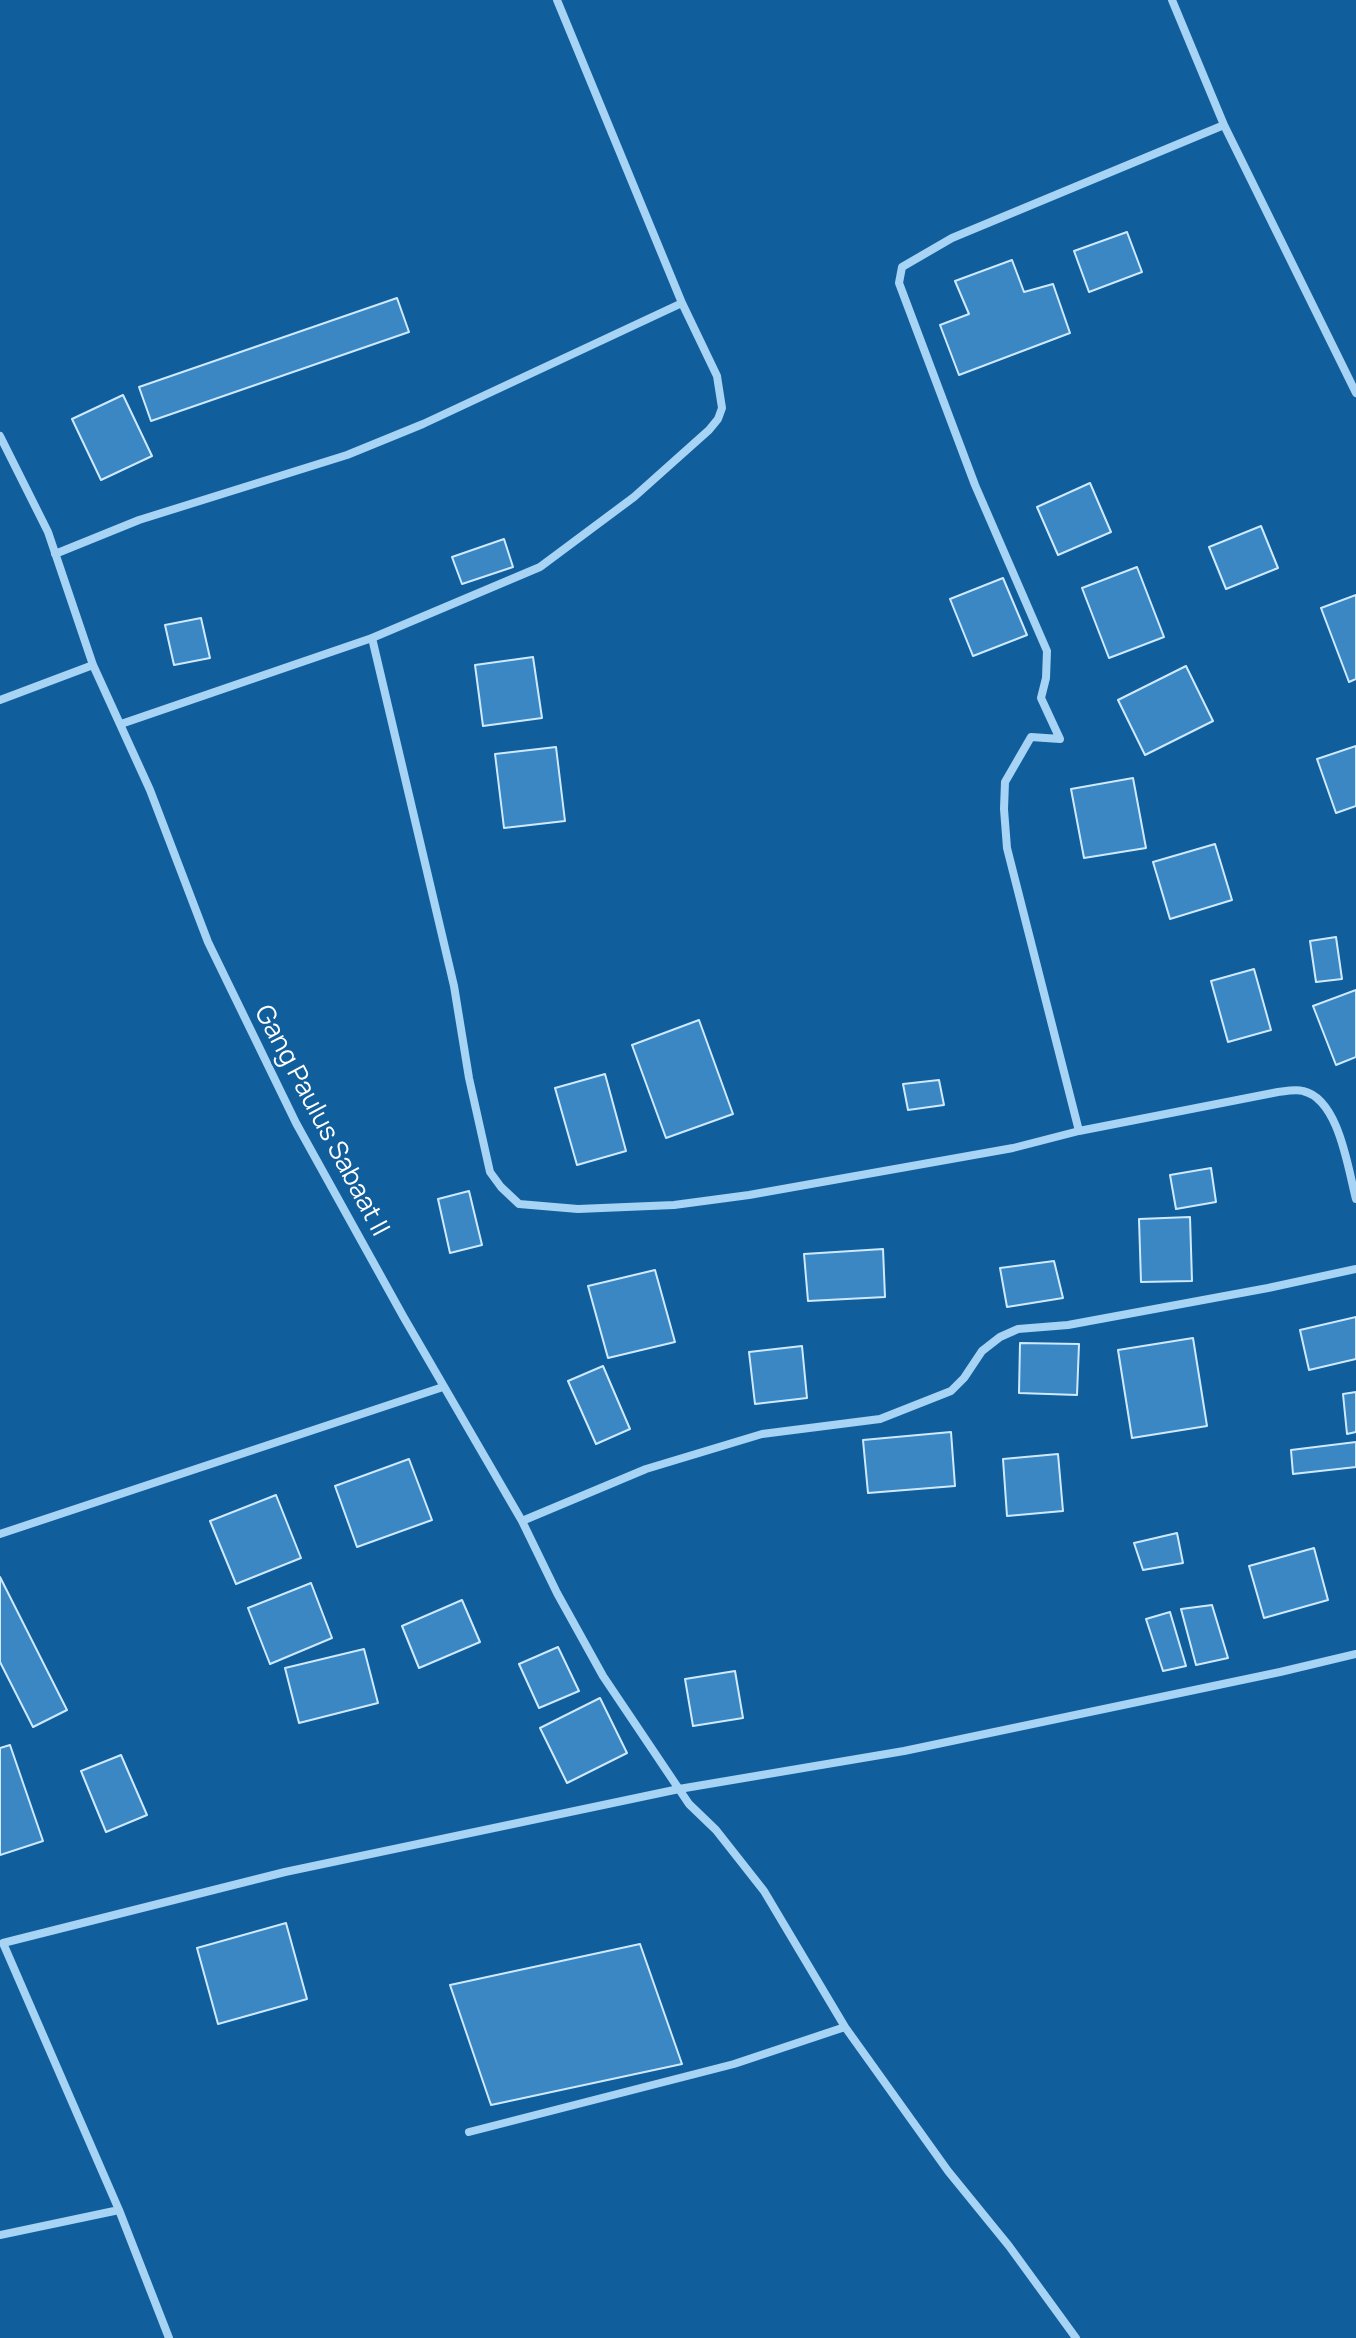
<!DOCTYPE html>
<style>
body{margin:0}
canvas{display:block;background:#115e9d}
</style>
<canvas width="1356" height="2338"></canvas>
<script>
const ctx = document.querySelector('canvas').getContext('2d');
ctx.lineJoin = 'round';
function fillPath(path, color) {
  ctx.fillStyle = color;
  ctx.fill(path, 'evenodd');
}
function trace(path, color, width, dash) {
  ctx.strokeStyle = color;
  ctx.lineWidth = width;
  ctx.lineCap = dash ? 'butt' : 'round';
  ctx.setLineDash(dash || []);
  ctx.stroke(path);
}
function write(font, color, halo, rows, align = 'center') {
  ctx.font = font + ' Manrope,sans-serif';
  ctx.lineWidth = 6;
  ctx.setLineDash([]);
  ctx.textBaseline = 'middle';
  ctx.strokeStyle = halo;
  ctx.fillStyle = color;
  for (const [text, x, y, turn = 0] of rows) {
    ctx.save();
    ctx.translate(x, y);
    ctx.rotate((+turn || 0) * Math.PI / 180);
    ctx.textAlign = isNaN(turn) ? turn : align;
    if (halo) ctx.strokeText(text, 0, 0);
    ctx.fillText(text, 0, 0);
    ctx.restore();
  }
}
const building = new Path2D(`
 M1127,232l15,40 -53,20 -15,-41z
 M1012,260l12,32 29,-8 17,49 -111,42 -19,-50 29,-11 -14,-33z
 M397,298l12,34 -258,89 -12,-34z
 M123,395l29,61 -51,24 -29,-61z
 M1090,483l21,49 -53,23 -21,-48z
 M1261,526l17,42 -52,21 -17,-42z
 M504,539l9,28 -51,17 -10,-27z
 M1137,567l27,70 -55,21 -27,-70z
 M1003,578l24,57 -54,21 -23,-57z
 M1356,595v84l-7,3 -28,-74z
 M201,618l9,40 -36,7 -9,-40z
 M533,657l9,61 -59,8 -8,-61z
 M1186,666l27,55 -68,34 -27,-55z
 M1356,746v60l-20,7 -19,-54z
 M556,747l9,74 -61,7 -9,-74z
 M1133,778l13,70 -62,10 -13,-69z
 M1215,844l17,56 -62,19 -17,-57z
 M1336,937l6,42 -26,3 -6,-41z
 M1254,969l17,61 -43,12 -17,-61z
 M1356,990v67l-20,8 -23,-59z
 M699,1020l34,94 -67,24 -34,-93z
 M605,1074l21,77 -49,14 -22,-77z
 M939,1080l5,25 -36,5 -5,-26z
 M1211,1168l5,34 -40,7 -6,-34z
 M469,1191l13,54 -32,8 -12,-54z
 M1190,1217l2,64 -51,1 -2,-63z
 M883,1249l2,48 -77,4 -4,-47z
 M1054,1261l9,37 -56,9 -7,-39z
 M655,1270l20,72 -67,16 -20,-72z
 M1356,1317v42l-47,11 -9,-40z
 M1193,1338l14,88 -75,12 -14,-88z
 M1020,1343l59,1 -2,51 -58,-2z
 M802,1346l5,52 -52,6 -6,-52z
 M603,1366l27,63 -34,15 -28,-63z
 M1356,1392v40l-9,2 -4,-40z
 M951,1432l4,54 -87,7 -5,-53z
 M1356,1442v25l-63,7 -2,-24z
 M1058,1454l5,57 -56,5 -4,-57z
 M409,1459l23,61 -75,27 -22,-61z
 M276,1495l25,63 -65,26 -26,-63z
 M1177,1533l6,30 -40,7 -9,-27z
 M1314,1548l14,52 -64,18 -15,-52z
 M0,1577l67,133 -34,17 -33,-65z
 M311,1583l21,55 -62,26 -22,-56z
 M462,1600l18,42 -61,26 -17,-42z
 M1212,1605l16,53 -32,7 -15,-56z
 M1170,1612l16,54 -23,5 -17,-52z
 M558,1647l21,44 -40,17 -20,-44z
 M364,1649l14,54 -79,20 -14,-55z
 M735,1671l8,47 -50,8 -8,-47z
 M600,1698l27,55 -60,30 -27,-55z
 M10,1745l33,96 -43,14v-107z
 M121,1755l26,60 -41,17 -25,-61z
 M286,1923l21,76 -89,25 -21,-76z
 M640,1944l42,120 -191,41 -41,-120z`);
const street = new Path2D(`
 M1172,0l52,125 132,268
 M0,436l48,96 45,133 57,125 58,152 88,181 107,193 119,205 35,72 46,83 86,128 27,26 48,61 81,136 103,144 61,75 67,92
 M55,554l84,-34 208,-65 76,-31 259,-121
 M372,638l82,348 15,92 21,94 11,15 18,17 59,5 96,-4 75,-10 264,-47 66,-17 199,-39c8,-1 18,-3 25,-1 36,8 45,78 53,108
 M0,700l93,-35
 M121,724l251,-86 168,-71 94,-70 75,-67 9,-11 4,-11 -5,-32 -35,-73 -125,-303
 M1079,1131l-72,-283 -3,-39 1,-27 26,-45 29,2 -19,-41 5,-20 1,-27 -72,-166 -76,-202 3,-16 50,-29 272,-113
 M522,1521l124,-52 116,-35 118,-15 71,-28 13,-13 18,-27 18,-14 18,-8 50,-4 200,-37 88,-19
 M0,1534l443,-147
 M469,2132l265,-68 111,-37
 M0,2235l119,-25
 M169,2338l-50,-128 -116,-267 282,-71 394,-83 225,-38 376,-79 76,-18`);
const streetNames = [
 ["Gang Paulus Sabaat II",321,1121,62]
];
fillPath(building, '#3a87c4');
trace(building, '#cfeafe', 2);
trace(street, '#a7d3f4', 8);
write('26px', '#fff', '#115e9d', streetNames);
</script>
